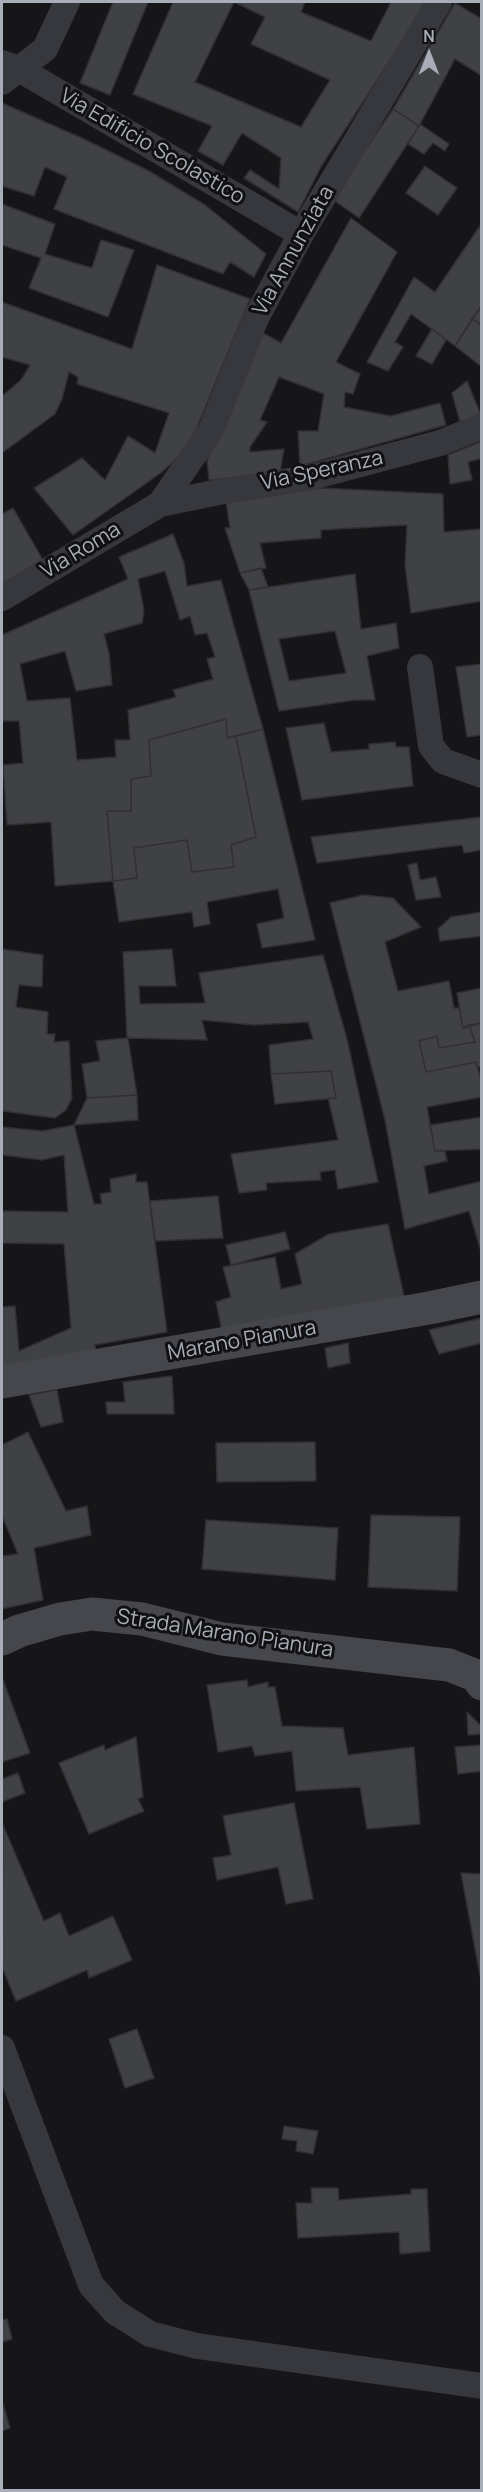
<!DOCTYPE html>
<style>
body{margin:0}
#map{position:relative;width:483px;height:2492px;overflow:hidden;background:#161618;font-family:Manrope,sans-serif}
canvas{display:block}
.frame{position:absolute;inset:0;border:3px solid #a8adb8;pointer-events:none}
.north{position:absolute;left:399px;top:24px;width:60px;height:60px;-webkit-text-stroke:4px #111113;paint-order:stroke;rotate:0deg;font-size:16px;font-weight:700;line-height:24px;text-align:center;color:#a8adb8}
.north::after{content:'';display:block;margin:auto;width:21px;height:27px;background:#a8adb8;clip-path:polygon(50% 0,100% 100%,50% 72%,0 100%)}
</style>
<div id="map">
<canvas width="483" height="2492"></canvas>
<div class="frame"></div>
<div class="north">N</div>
</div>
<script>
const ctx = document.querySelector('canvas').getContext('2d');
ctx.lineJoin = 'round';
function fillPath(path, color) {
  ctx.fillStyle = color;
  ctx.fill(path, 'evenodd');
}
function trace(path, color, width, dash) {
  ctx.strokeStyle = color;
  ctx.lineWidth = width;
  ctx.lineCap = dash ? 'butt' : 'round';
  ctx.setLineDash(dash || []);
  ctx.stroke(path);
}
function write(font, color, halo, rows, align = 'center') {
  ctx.font = font + ' Manrope,sans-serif';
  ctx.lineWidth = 6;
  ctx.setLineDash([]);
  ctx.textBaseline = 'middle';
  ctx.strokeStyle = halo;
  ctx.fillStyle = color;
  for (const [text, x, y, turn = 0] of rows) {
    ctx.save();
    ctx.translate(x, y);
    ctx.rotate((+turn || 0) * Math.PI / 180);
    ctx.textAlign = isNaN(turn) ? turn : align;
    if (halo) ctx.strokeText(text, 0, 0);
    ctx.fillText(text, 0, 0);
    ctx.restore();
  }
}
const building = new Path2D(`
 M113,2h35l-38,93 -30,-12z
 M173,2h132l-4,10 70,29 20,-39h37l-106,163 -24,47 -54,-34 6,-8 29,19 2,-31 -39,-25 -19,32 -25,-14 14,-25 -79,-32zM234,2l31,15 -14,27 79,36 -29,47 -106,-45z
 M455,3l27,16v57l-27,-17 -36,67 -26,-17z
 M2,103l82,36 65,32 56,34 61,49 -12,23 -24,-15 -7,12 -169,-65 13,-32 -22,-10 -11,29 -32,-10z
 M393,109l26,17 -60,92 -27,-19z
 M420,124l29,20 -4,7 -12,-8 -9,11 -16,-10z
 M425,166l32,22 -19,27 -32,-22z
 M2,204l53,20 -10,30 47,14 9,-28 33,10 -26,67 -79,-29 12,-30 -39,-13z
 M351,218l46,34 -61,110 24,12 -7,20 -8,-2 -1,15 47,9 49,-13 6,22 -146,41 -2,-35h20l6,-37 -45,-17 -19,43 7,2 -17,25v5l34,-3 -4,24 -71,7 -2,-20 56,-127 18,10z
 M482,223v82l-27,41 -44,-32 -16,28 8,5 -15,24 -21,-9 47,-85 21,15z
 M157,265l93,34 -61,148 -27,25 -89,63 -39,-47 48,-30 23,22 23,-44 27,17 14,-40 -92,-29 1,-7 -9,-5 -7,27 -7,15 -53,39v-57l19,-16 9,-15 -28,-8v-55l130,47z
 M482,305v20l-10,-6z
 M472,319l10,6v42l-27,-21z
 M432,329l14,11 -14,24 -16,-8z
 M467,381l14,34 -21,7 -8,-29z
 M482,441v17l-14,4 4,18 -22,4 -2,-29z
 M322,488l121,6 1,38 38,-3v72l-71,12 -6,-49 2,-39 -86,5v8l-61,5 6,25 -26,5 -15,-45h5l-4,-27z
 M13,508l30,52 -41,24v-70z
 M173,534l11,29 3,23 34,-6 42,149 -36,9 -1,-19 -77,21 2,36 -20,3v32h-24l6,70 -58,5 -4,-64 -44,3 -4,-60 20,-2 -4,-42h-17v-86l126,-56 -9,-22zM165,571l15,49 10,-4 5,19 12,-2 8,24 -8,2 6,20 -40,11 3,7 -48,13 2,30h-15l1,17 -39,3 -7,-62 -43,3 -7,-37 45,-13 11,40 36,-6 -3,-32 -5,-19 38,-11 2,-12 -6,-32z
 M261,568l7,19 -19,3 -9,-17z
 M355,574l6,55 35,-6 3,25 -32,8 8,44h-20l-76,11 -30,-121zM335,631l11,42 -57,8 -10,-42z
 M482,664v71l-15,2 -11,-70z
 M226,719l1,19 9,-2 20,101 -25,8 3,22 -42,5 -5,-32 -53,8 3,30 -24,3 -6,-70h24v-32l20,-3 -2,-36z
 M324,723l7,29 38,-3v-5l26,-2 1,5h13l4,39 -111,14 -16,-72z
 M263,729l52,211 -53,8 -5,-24 27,-6 -6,-29 -71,13 3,22 -16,3 -2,-15 -73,10 -6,-41 24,-3 -3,-30 53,-8 5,32 42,-5 -3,-22 25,-8 -20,-101z
 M482,817v33l-18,3 -2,-8 -145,18 -6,-26z
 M417,863l3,17 16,-3 5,20 -25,3 -8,-35z
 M363,895l30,3 28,29 -36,15 13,49 51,-10 5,27h5l4,20 6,-3 6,17 -36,6 -2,-12 -18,5 7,31 50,-10 6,20v15l-55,10 8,44h10l2,10 -23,5 5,28 53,-13v74l-13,-44 -64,18 -20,-109 -55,-217z
 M482,912v24l-42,5 -2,-12 13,-12z
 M2,949l41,6 -1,32 -23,-2 -3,22 32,5 -1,22h8l-1,8 15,-1 3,57 -6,12 -11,8 -53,-7z
 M172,949l4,37h-37l1,18 65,-1 -6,-30 124,-18 24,84 31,143 -40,7 -3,-19 -15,2 1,8 -55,3 1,7 -28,3 -8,-39 107,-14 -10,-42h8l-5,-27 -60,3 -2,-29 44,-6 -5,-17 -54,3 -52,-5 5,20 -79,-2 9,57 -50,3 -5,-34 18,-3 -4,-20 31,-3 -4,-86z
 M482,988v35l-19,5 -6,-35z
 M482,1023v43l-5,2 -1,-6 -50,10 -7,-31 18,-5 2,12 36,-6 -6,-17z
 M331,1071l5,27 -61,6 -4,-30z
 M137,1095l1,25 -64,5 13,-27z
 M482,1117v32l-47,2 -5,-26z
 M74,1125l20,79h8l-2,-10 11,-2 -1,-13 26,-5v8h11l20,150 -72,13 2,12 -95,17v-67l13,-1 4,45 52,-23 -7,-84 -62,-1v-32l66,1 -4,-57 -22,5 -40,-5v-28l40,4z
 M218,1196l5,42 -68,3 -5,-40z
 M388,1224l18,81 -183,31 -7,-34 15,-5 -8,-30 52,-10 6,32 21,-5 -7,-30 34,-20z
 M285,1232l5,17 -59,16 -5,-20z
 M482,1318v25l-43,11 -10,-24z
 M348,1343l2,20 -22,5 -3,-20z
 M172,1376l2,38h-67l-1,-12h19l-2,-20z
 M57,1390l6,32 -22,5 -12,-32z
 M28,1432l38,79 21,-5 4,29 -57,13 9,52 -41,9v-53l16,-2 -16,-38v-71z
 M315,1442l1,39 -99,1 -1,-39z
 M371,1515l89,2 -3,74 -89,-4z
 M206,1520l132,8 -3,52 -133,-11z
 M2,1677l28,76 -28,9z
 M247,1680l1,7 20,-5v5h7l7,39 61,2 5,27 66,-8 6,77 -53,5 -7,-42 -64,4 -4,-40 -37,5 -3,-10 -34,6 -11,-67z
 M467,1712l15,15v7l-14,1z
 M136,1737l7,60 -5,2 6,12 -55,23 -30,-71 45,-18 1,5z
 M482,1745v26l-24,3 -3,-27z
 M18,1773l7,20 -23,9v-23z
 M294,1803l19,96 -27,5 -8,-37 -61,13 -4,-22 18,-3 -8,-39z
 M3,1825l41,96 16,-8 9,23 44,-20 19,44 -43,18 -2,-8 -71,31 -14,-34z
 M461,1873l21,1v102h-2z
 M137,2029l17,49 -29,10 -16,-49z
 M284,2126l34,5 -5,23 -17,-3 1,-10 -15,-2z
 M311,2188h27l1,12 72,-6v-5h16l3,62 -30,3 -1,-22 -101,6 -2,-35h16z
 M7,2319l5,20 -10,3v-22z
 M2,2401l8,27 -8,3z`);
const street = new Path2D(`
 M2,63l17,6 282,165
 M2,82l43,-33 22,-47
 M160,504l51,-74 45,-112 45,-84 138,-232
 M2,598l158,-94 59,-12 89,-14 132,-35 42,-17
 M420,667l11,79 12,15 39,14
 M2,2048l89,237 24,27 35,22 47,12 285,40`);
const secondary = new Path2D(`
 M2,1382l427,-74 53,-11
 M2,1639l17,-8 41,-12 32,-5 50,5 80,20 227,26 28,11 5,8`);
const streetNames = [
 ["Via Edificio Scolastico",152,147,30],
 ["Via Annunziata",294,251,-61],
 ["Via Speranza",322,471,-12],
 ["Via Roma",81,551,-31],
 ["Marano Pianura",242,1341,-10],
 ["Strada Marano Pianura",225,1634,9]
];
fillPath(building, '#404145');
trace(building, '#303034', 1.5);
trace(street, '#37383d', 26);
trace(secondary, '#45474d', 33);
write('21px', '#a8adb8', '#111113', streetNames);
</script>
